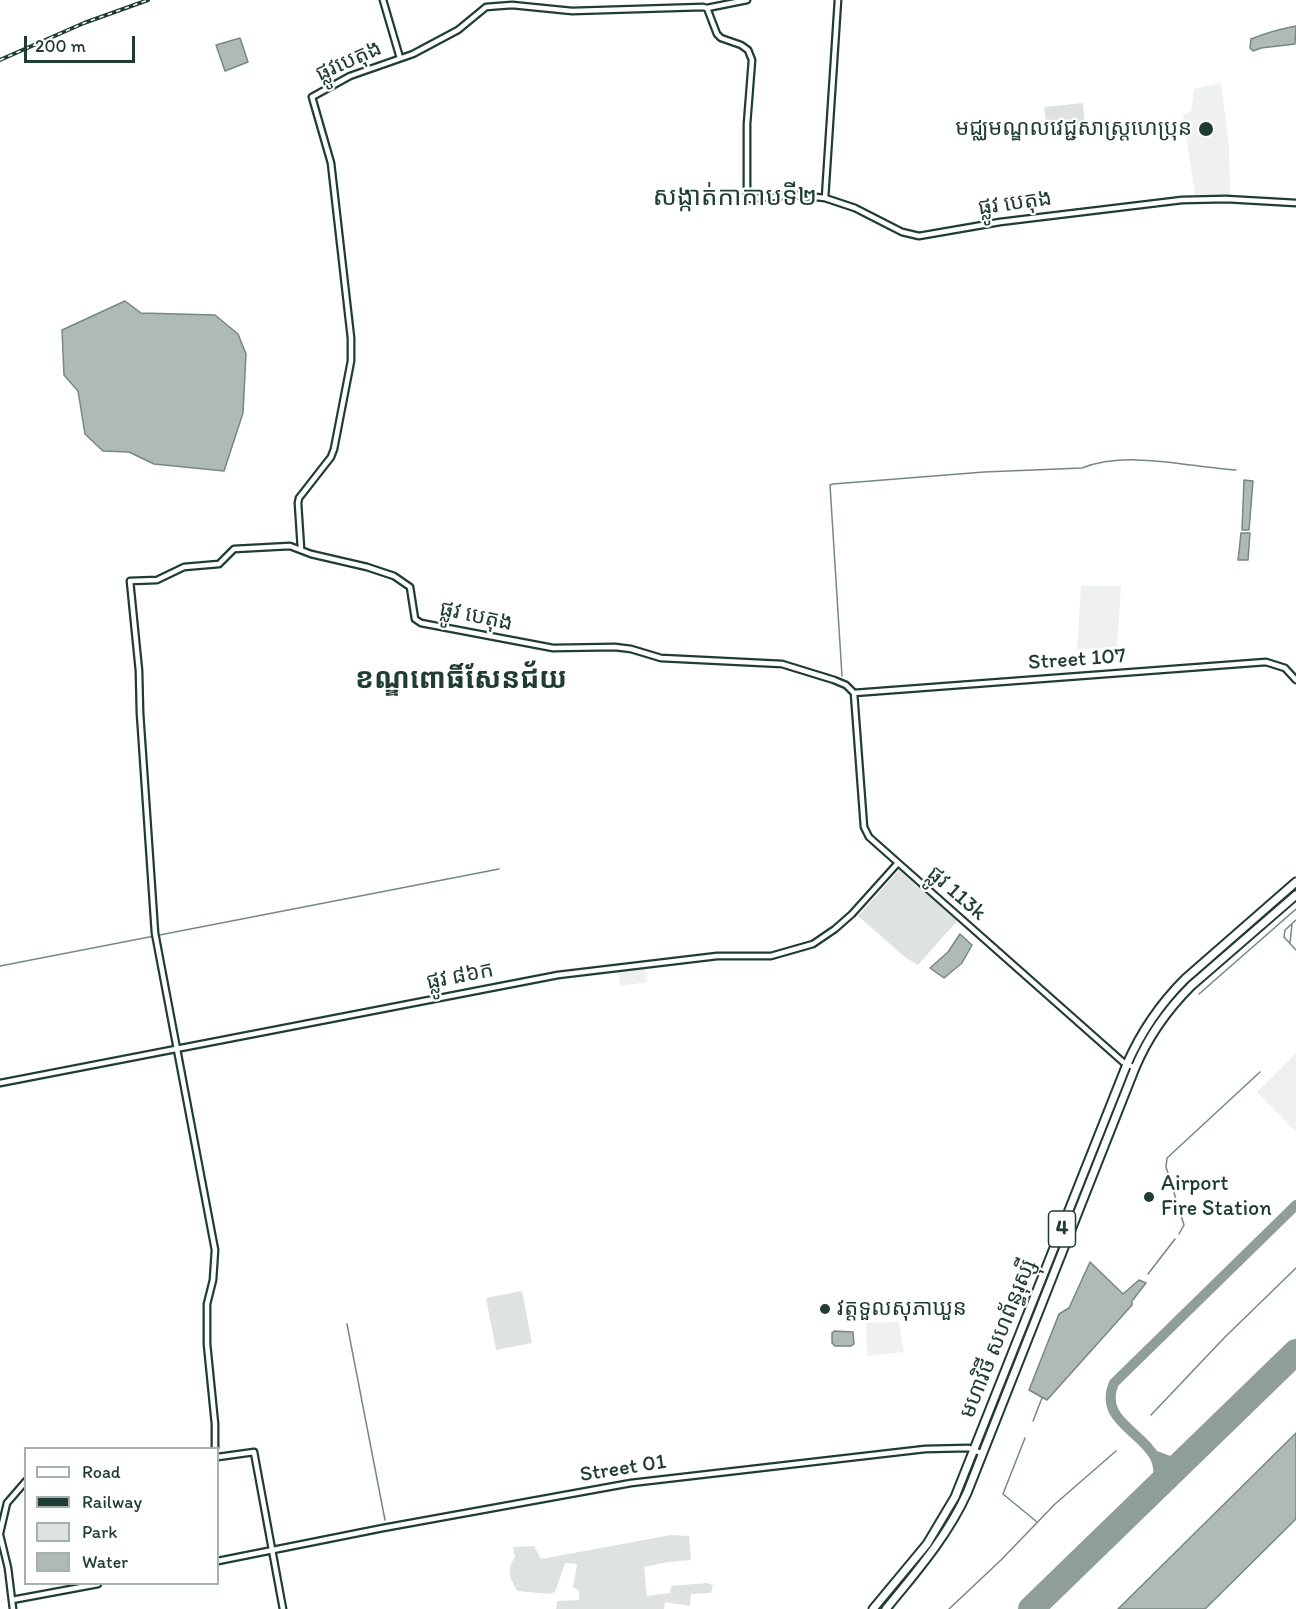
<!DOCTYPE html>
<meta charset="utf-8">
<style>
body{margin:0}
#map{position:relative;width:1296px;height:1609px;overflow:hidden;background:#fff;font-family:Itim,sans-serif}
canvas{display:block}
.legend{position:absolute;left:24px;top:1447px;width:195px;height:138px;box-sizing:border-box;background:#fff;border:2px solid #a5b1ae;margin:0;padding:8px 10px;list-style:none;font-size:18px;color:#1f3d34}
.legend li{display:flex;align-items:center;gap:12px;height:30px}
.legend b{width:30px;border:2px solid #a5b1ae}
.scale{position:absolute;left:24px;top:36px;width:111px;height:27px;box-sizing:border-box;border:3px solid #1f3d34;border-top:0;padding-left:8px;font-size:18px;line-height:21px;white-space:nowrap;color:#1f3d34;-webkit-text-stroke:4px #fff;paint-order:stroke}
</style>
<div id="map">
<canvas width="1296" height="1609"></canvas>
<ul class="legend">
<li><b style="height:8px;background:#fff"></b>Road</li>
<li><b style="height:8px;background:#1f3d34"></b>Railway</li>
<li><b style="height:16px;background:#dee3e2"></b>Park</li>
<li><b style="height:16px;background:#afbab7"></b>Water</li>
</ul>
<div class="scale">200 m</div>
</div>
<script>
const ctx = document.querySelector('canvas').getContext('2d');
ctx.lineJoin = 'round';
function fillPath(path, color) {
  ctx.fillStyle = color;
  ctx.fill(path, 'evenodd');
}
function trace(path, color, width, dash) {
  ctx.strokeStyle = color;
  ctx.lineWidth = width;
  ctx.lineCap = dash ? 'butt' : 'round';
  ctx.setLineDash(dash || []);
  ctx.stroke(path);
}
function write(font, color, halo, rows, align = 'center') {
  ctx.font = font + ' Itim,"Noto Sans Khmer",sans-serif';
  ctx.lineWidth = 4.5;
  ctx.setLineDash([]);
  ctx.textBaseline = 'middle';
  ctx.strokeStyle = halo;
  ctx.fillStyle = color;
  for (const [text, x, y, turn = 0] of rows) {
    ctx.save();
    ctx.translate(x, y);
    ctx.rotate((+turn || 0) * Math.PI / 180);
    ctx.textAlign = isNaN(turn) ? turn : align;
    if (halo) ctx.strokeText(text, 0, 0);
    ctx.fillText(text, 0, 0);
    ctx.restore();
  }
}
const built = new Path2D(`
 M1221,83l8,62 1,51 -35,-1 -12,-81 8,-2 3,-23z
 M1081,586h40l-4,61 -40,2z
 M645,968l2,14 -27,4 -2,-14z
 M1296,1053v79l-39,-40z
 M899,1322l5,30 -37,4 -1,-33z`);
const green = new Path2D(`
 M1083,103l2,23 -38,4 -3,-23z
 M899,870l58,51 -39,44 -12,-7 -48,-42z
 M522,1291l10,52 -36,7 -10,-52z
 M671,1535l18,1 2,24 -23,2 -24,5 3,29 23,-3 1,-7 36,-3 6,2 -2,8 -20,1 -1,12 -25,-4 -1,7h-108l1,-8 22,-1v-9l-6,-4 4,-23 -12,-1 -10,29 -6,2 -32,-3c-7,-13 -11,-21 -2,-34l-2,-10 21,-1 7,13z`);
const water = new Path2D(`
 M1296,26l-1,18 -34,4 -8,3 -3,-3 1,-9c15,-6 29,-10 45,-13z
 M240,38l8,24 -23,9 -9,-26z
 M125,301l16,12 74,2 23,19 8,20 -3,59 -19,58 -70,-7 -25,-12 -26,-1 -18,-17 -7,-43 -14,-16 -2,-45z
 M1244,480l9,1 -4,49h-7z
 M1241,533h9l-2,27h-10z
 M960,934l12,11 -10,18 -18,15 -14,-10 18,-16z
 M1090,1262l33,32 16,-14 7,3 -14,18v4l-85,95 -18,-10 30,-76 10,-6z
 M834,1331l19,1 1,12 -3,2h-16l-3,-3v-10z
 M1296,1433v86l-91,90h-87z`);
const stream = new Path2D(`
 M842,676l-12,-191 3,-1 151,-12 98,-4c45,-18 107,-1 154,2
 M1296,920l-11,10 -1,7 12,13
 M1290,943l2,-19
 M0,966l499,-97
 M1199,994l97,-85
 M1179,1234l5,-9 -18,-58 1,-9 93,-86
 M1148,1274l27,-35
 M347,1324l38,196
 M1151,1415l74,-78 71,-69
 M1033,1421l9,-23
 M1025,1438l-22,56 34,28
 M949,1609l52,-49 54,-56 61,-53`);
const taxiway = new Path2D(`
 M1156,1456l13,5 16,-2
 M1155,1489c21,-54 -62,-57 -41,-106l182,-178`);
const runway = new Path2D(`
 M1031,1609l265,-257`);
const minor = new Path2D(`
 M383,0l17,58
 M707,8l10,26 4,4 20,7 7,5 4,10 -5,64v75l50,-4 28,3 30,10 47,24 17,4 81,-14 182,-22 44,-1 70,4
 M825,198l13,-198
 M301,549l-3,-46 1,-5 32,-41 3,-8 17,-88v-23l-20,-175 -19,-66 38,-21 63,-22 45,-24 28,-23 26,-2 60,6 131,-4 4,1 40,-8
 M854,693l10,134 5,10 254,225 12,6
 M854,693l412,-31 19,6 11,12
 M0,1083l558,-108 159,-19h54l42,-12 22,-15 17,-15 45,-50
 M215,1448v-24l-8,-80v-40l6,-24 2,-30 -60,-317 -15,-220 -1,-42 -9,-90 27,-1 27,-13 35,-3 15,-15 56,-3 21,8 56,13 27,9 16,11 5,32 6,4 132,25 62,-1 16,2 30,9 121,6 52,16 12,5 8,8
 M218,1457l36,-5 29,157
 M0,1533l7,-30 19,-22
 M0,1535l8,33 5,41
 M218,1561l165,-33 248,-45 294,-34 44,-1 14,6
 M12,1600l86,-16`);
const highway = new Path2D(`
 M873,1609l54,-65 28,-47 172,-433c14,-32 33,-60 58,-85l111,-97
 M886,1609c30,-37 61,-72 81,-116l168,-425c13,-31 32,-58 56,-82l105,-91`);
const rail = new Path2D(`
 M0,60l84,-37 64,-23`);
const markers = [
 [1206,129,8,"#1f3d34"],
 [1149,1197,6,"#1f3d34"],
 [825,1309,6,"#1f3d34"]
];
const shields = [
 [1062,1229,27]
];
const shieldNames = [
 ["4",1062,1229]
];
const streetNames = [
 ["ផ្លូវបេតុង",349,62,-24],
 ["ផ្លូវ បេតុង",1015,204,-8],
 ["ផ្លូវ បេតុង",476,617,12],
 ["Street 107",1077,660,-4],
 ["ផ្លូវ 113k",956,894,41],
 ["ផ្លូវ ៨៦ក",460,977,-11],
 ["មហាវិថី សហព័ន្ធរុស្ស៊ី",999,1339,-68],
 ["Street 01",623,1469,-9]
];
const poiNames = [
 ["មជ្ឈមណ្ឌលវេជ្ជសាស្ត្រហេប្រុន",1192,129,"right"],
 ["Airport",1161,1184],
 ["Fire Station",1161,1209],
 ["វត្តទួលសុភាឃួន",837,1309]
];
const quarterNames = [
 ["សង្កាត់កាកាបទី២",735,198]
];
const districtNames = [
 ["ខណ្ឌពោធិ៍សែនជ័យ",461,681]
];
fillPath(built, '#eef1f0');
fillPath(green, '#dee3e2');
fillPath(water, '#afbab7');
trace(water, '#758883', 1.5);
trace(stream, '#758883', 1.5);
trace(taxiway, '#8f9e9a', 10);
trace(runway, '#8f9e9a', 26);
trace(minor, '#1f3d34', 9);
trace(highway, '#1f3d34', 11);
trace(minor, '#fff', 4.5);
trace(highway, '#fff', 7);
trace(rail, '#1f3d34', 4);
trace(rail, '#fff', 1.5, [4.5]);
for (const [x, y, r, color] of markers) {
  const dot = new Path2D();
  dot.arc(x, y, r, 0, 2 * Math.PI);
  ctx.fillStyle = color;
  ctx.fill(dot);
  trace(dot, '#fff', 2);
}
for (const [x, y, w] of shields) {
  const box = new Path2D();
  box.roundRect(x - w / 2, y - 18, w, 36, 4.5);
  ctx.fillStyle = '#fff';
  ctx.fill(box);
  trace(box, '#1f3d34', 1.5);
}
write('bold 21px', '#1f3d34', null, shieldNames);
write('22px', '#1f3d34', '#fff', streetNames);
write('22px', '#1f3d34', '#fff', poiNames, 'left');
write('26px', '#1f3d34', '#fff', quarterNames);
write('bold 28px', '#1f3d34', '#fff', districtNames);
</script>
